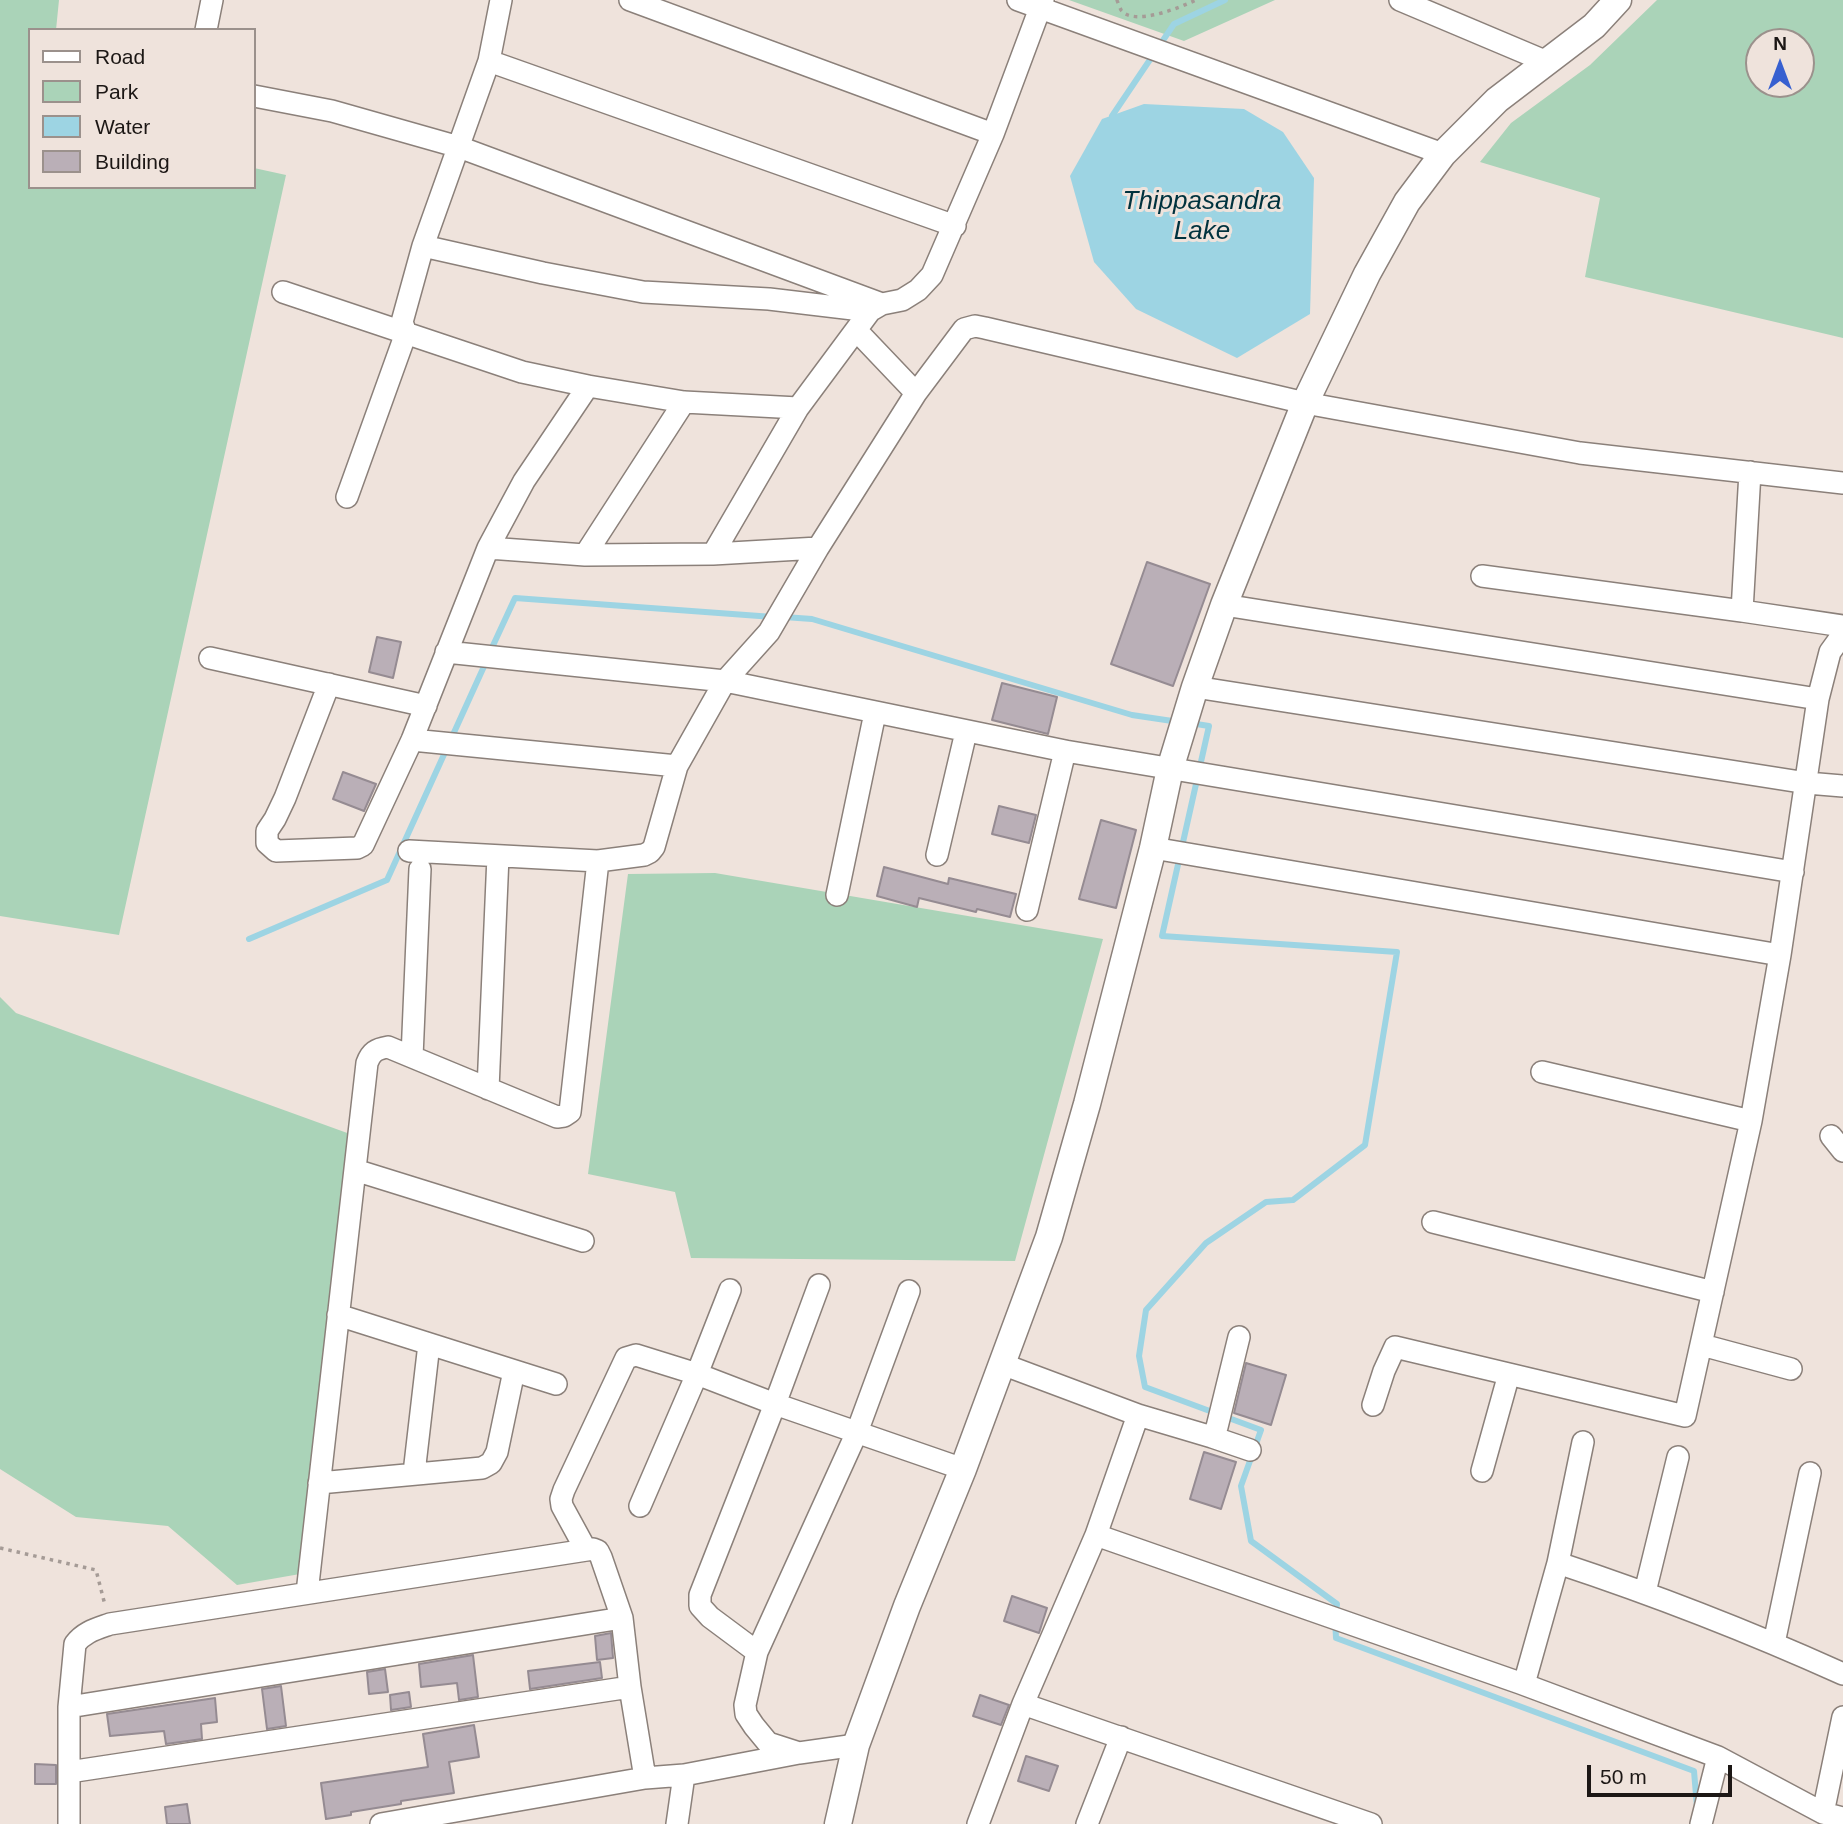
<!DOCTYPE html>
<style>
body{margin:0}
#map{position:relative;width:1843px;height:1824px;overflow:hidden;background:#efe3dc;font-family:Arial,sans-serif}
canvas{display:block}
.legend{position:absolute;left:28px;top:28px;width:228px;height:161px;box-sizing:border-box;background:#efe3dc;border:2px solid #9b918c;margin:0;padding:9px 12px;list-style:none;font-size:21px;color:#1c1715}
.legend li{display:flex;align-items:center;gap:14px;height:35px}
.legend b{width:35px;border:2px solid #9b918c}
.north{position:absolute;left:1745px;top:28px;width:70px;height:70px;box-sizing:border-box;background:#efe3dc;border:2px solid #9b918c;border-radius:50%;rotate:0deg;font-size:19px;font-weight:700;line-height:28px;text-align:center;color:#1c1715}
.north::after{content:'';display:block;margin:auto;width:24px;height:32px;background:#3760d0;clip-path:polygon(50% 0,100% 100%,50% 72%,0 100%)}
.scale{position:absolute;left:1587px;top:1765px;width:145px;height:32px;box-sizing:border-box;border:4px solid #1c1715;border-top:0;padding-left:9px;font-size:21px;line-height:24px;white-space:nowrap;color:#1c1715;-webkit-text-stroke:5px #efe3dc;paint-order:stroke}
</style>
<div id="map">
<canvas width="1843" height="1824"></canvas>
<ul class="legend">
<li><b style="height:9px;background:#fff"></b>Road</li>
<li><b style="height:19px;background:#aad3b8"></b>Park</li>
<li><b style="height:19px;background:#9dd4e3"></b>Water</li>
<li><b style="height:19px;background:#baafb7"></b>Building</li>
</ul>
<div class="north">N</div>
<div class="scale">50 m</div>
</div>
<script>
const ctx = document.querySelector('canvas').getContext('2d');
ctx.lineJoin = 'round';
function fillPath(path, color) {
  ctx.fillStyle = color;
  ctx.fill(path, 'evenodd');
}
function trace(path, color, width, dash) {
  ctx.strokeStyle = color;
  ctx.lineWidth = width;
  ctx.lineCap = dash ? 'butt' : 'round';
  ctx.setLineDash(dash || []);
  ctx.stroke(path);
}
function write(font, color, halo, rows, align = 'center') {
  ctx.font = font + ' Arial,sans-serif';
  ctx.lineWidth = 6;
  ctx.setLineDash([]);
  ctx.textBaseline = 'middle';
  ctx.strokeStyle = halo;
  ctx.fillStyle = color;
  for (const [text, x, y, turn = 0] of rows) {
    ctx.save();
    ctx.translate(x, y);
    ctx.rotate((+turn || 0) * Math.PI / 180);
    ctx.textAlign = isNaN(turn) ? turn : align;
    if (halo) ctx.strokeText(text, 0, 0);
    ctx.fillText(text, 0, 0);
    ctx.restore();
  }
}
const green = new Path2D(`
 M0,0h59l-3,30h-26v157h224v-19l32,7 -167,760 -119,-19z
 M1069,0h206l-91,41z
 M1657,0h186v338l-258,-61 15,-79 -120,-36 31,-39 79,-58zM1801,42v42h-42v-42z
 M715,873l388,66 -88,322 -324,-3 -16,-66 -87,-18 40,-300z
 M0,997l16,16 334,121 -50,440 -63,11 -69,-59 -92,-9 -76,-48z`);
const water = new Path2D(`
 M1144,104l100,5 39,23 31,46 -4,136 -73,44 -101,-49 -42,-47 -24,-86 32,-57z`);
const stream = new Path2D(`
 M1112,116l62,-92 51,-24
 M784,617l28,2 320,96 47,7
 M490,652l25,-54 258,19
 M1190,723l19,3 -47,210 235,16 -32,193 -72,55 -27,2 -60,41 -60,67 -7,46 6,31 116,43 -20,56 10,55 86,63 -2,14 1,20 358,133 3,36
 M249,939l138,-59 99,-218`);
const building = new Path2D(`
 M1147,562l63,22 -37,102 -62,-22z
 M377,637l24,5 -8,36 -24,-6z
 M1002,683l55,14 -9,37 -56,-14z
 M343,772l33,12 -12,27 -31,-12z
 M999,806l37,9 -7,28 -37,-9z
 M1101,820l35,10 -20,78 -37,-9z
 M884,867l64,17 1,-6 67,16 -6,23 -33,-8 -1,3 -57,-14 -2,9 -40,-11z
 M1246,1363l40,12 -15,50 -37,-12z
 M1204,1452l32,10 -15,47 -31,-10z
 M1012,1596l35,12 -8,25 -35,-12z
 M611,1633l2,25 -16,2 -2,-24z
 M473,1655l5,42 -19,3 -2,-17 -36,4 -2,-23z
 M600,1662l2,16 -72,11 -2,-18z
 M385,1669l3,23 -19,2 -2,-22z
 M281,1686l5,40 -19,3 -5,-40z
 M409,1692l2,15 -20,3 -1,-15z
 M980,1695l29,10 -8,20 -28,-9z
 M215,1698l2,24 -16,2 1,15 -36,5 -2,-13 -54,5 -3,-22z
 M474,1725l5,32 -30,5 5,31 -53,8v3l-50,8v3l-25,4 -5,-36 107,-16 -5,-33z
 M1026,1756l32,10 -9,25 -31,-10z
 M35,1764l21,1v19h-21z
 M187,1804l3,20h-23l-2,-17z`);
const path = new Path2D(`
 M1117,0c0,1 4,10 4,10 13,17 60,-3 75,-10
 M0,1548l96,22 9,35`);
const minor = new Path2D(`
 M630,0l363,134
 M1018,0l425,154
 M1400,0l147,62
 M206,30l6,-30
 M489,61l466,165
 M254,96l78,15 127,36 423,157
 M423,246l120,27 100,19 126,7 101,12
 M283,292l239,80 66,14
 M856,330l60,63
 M1750,472l-8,139 101,15
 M347,497l59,-164 -4,-11 21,-76 66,-185 12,-61
 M488,548l36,-67 64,-95 96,16 114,6 72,-97 12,-7 20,-4 16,-10 14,-15 61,-141 50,-134
 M713,554l85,-146
 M585,555l99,-153
 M1482,576l260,35
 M1224,605l594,94
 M446,652l279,29 340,70 728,121
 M210,658l216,48
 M329,684l-44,114 -10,21 -8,12v12l9,8 81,-3 6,-3 49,-105 76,-192 97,7 128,-1 105,-6
 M1195,687l612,96 36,3
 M412,740l265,26
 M1153,848l627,107
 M409,851l189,10
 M937,855l29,-123
 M837,895l38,-182
 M1027,910l38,-159
 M412,1057l8,-188
 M1542,1072l209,49 29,-166 38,-256 12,-47 13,-18
 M488,1089l10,-233
 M1831,1136l12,15
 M355,1170l228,71
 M1433,1222l280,70
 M338,1315l218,69
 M1702,1345l89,24
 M1373,1405l11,-34 11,-24 290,69 66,-295
 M1138,1415l74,22 5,-10 22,-90
 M1212,1437l38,13
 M1482,1471l27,-97
 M414,1473l15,-129
 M319,1483l163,-15 9,-5 6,-11 17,-81
 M640,1506l57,-132 33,-84
 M1096,1535l424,148 198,74 -17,67
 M586,1550l-24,-44 -1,-7 3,-9 62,-132 10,-3 61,19 78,30 188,65
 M1558,1563c97,32 192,69 285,111
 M1645,1592l33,-135
 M307,1593l60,-530c4,-11 9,-14 21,-16l169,70 7,-1 6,-4 28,-251 46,-6 6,-3 4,-5 23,-81 48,-85 44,-49 49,-84 98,-155 48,-64 11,-3 10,2 320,75 275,50 263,30
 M1774,1643l36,-170
 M757,1652l100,-220 52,-141
 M1524,1684l34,-121 25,-121
 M1023,1704l348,120
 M69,1707l553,-89
 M799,1753l-31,-10 -14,-17 -8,-12 -1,-9 12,-53 -47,-35 -10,-11v-11l75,-191 44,-119
 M1718,1757l105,56 20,5
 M69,1772l561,-85
 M1823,1813l20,-96
 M69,1824v-117l6,-63c9,-12 21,-15 35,-20l483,-75 5,2 3,6 21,61 8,69 15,91 39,-3
 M381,1824l264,-46
 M677,1824l7,-49 115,-22 57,-8
 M978,1824l45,-120 73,-169 42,-120 -136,-51
 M1087,1824l34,-87`);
const major = new Path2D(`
 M838,1824l18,-79 51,-139 56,-137 86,-232 38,-133 66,-256 17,-79 25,-82 29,-82 81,-202 62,-129 40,-72 36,-48 54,-54 97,-74 24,-26`);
const waterNames = [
 ["Thippasandra",1202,202],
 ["Lake",1202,232]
];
fillPath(green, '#aad3b8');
fillPath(water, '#9dd4e3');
trace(stream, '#9dd4e3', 6);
fillPath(building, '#baafb7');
trace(building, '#958b92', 2);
trace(minor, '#8b807a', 24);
trace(major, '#8b807a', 29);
trace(path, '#a59b96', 3.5, [3.5, 5]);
trace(minor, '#fff', 21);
trace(major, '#fff', 26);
write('italic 26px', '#00323e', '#efe3dc', waterNames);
</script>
